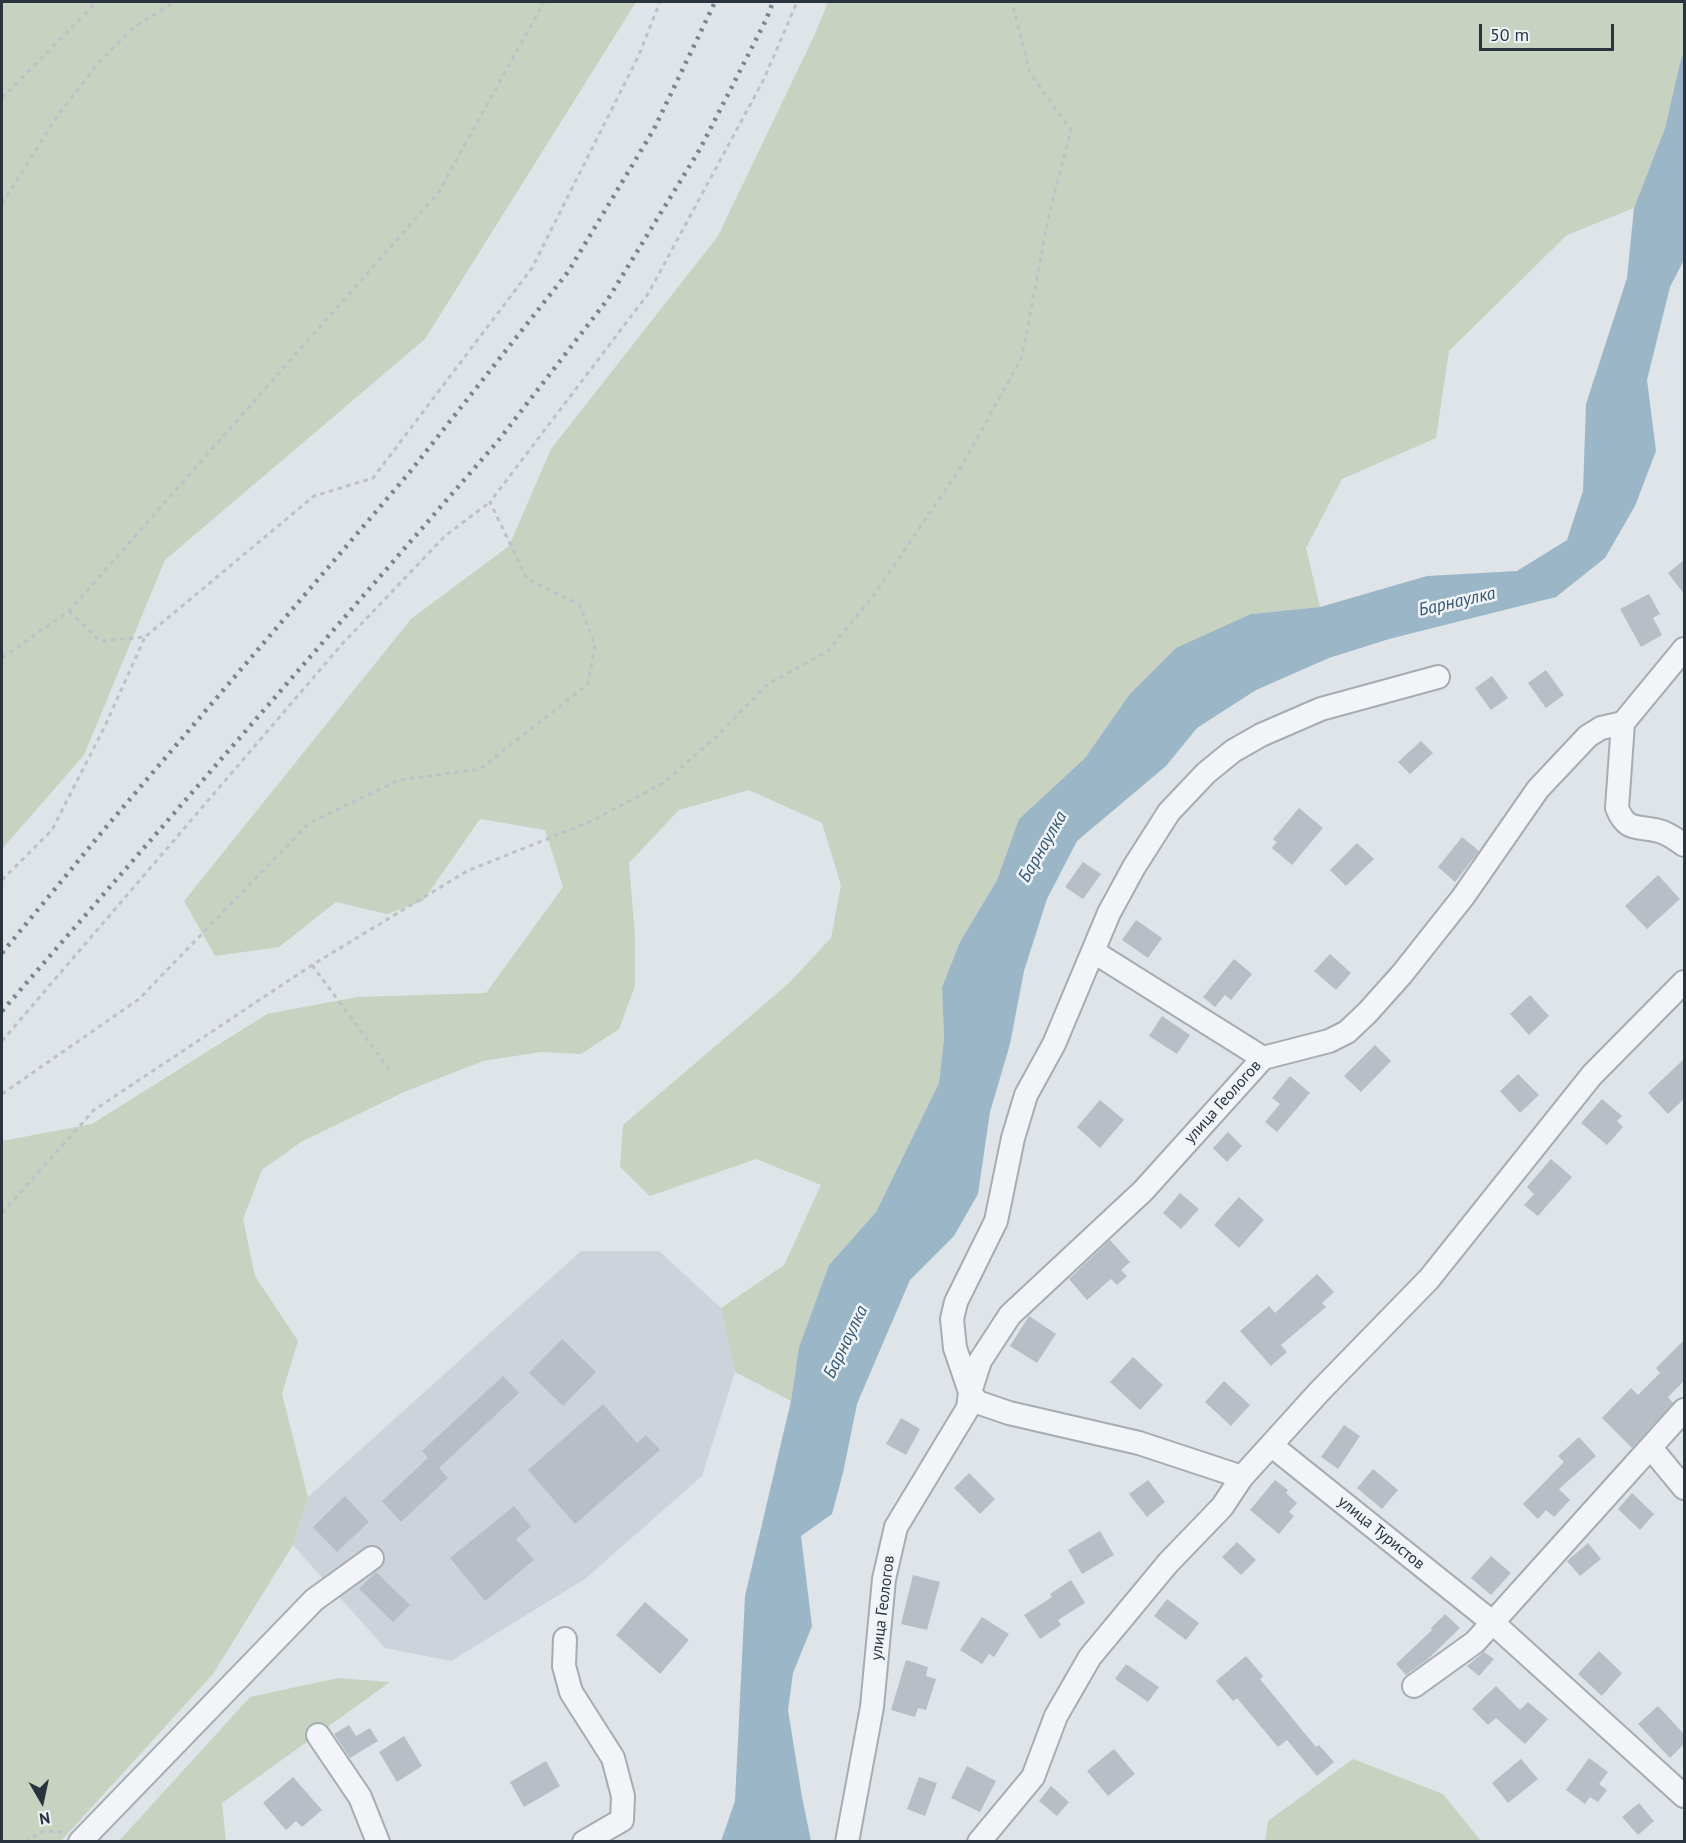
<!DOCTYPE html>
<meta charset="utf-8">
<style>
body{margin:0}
#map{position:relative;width:1686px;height:1843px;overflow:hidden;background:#dfe4e8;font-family:"PT Sans",sans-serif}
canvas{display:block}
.frame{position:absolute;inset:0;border:3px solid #29343f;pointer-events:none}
.north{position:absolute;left:12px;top:1771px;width:60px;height:60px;-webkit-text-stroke:4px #eff3f6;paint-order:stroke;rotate:171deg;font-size:16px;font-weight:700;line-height:24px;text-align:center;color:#29343f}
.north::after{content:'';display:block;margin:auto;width:21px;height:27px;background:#29343f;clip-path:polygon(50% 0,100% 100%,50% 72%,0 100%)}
.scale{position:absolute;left:1479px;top:24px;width:135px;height:27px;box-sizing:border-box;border:3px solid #29343f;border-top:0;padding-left:8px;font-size:18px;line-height:21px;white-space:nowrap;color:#29343f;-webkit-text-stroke:4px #eff3f6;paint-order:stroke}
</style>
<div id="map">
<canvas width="1686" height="1843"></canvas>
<div class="frame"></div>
<div class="north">N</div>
<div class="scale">50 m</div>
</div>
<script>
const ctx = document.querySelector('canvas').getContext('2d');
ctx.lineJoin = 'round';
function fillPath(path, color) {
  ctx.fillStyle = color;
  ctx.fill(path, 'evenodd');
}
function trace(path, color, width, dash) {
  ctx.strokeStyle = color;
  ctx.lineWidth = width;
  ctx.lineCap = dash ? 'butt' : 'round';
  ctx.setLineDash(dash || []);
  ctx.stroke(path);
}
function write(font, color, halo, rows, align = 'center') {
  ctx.font = font + ' "PT Sans",sans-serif';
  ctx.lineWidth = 5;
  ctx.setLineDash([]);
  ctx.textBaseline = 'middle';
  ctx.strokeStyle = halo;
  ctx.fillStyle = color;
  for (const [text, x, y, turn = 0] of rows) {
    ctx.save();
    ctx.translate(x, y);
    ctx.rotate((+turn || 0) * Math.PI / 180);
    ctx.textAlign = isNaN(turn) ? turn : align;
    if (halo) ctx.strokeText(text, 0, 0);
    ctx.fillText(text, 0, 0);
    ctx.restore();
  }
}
const built = new Path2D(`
 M581,1251h78l62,57 14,64 -33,104 -117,103 -134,82 -66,-13 -92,-103 15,-48z`);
const green = new Path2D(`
 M2,2h634l-211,337 -260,221 -81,195 -82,94z
 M828,2h856v51l-3,6 -16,69 -31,80 -67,27 -118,116 -13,87 -94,41 -36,69 14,59 -69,7 -122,81 -44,63 -66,61 -22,61 -37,62 -18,45 2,52 -5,44 -63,129 -47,53 -30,82 -8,54 -56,-29 -14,-64 63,-43 37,-80 -65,-26 -106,37 -30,-29 3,-42 166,-142 42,-45 10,-53 -19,-62 -73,-33 -70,20 -50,53 6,72v51l-16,43 -38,25 -40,-2 -58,9 -79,31 -103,50 -39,28 -19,49 12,57 43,65 -16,53 26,103 -15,48 -80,129 -152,167 -59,1v-701l90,-17 175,-110 90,-17 129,-4 77,-106 -18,-57 -65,-11 -57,82 -36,13 -51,-12 -57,45 -64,9 -31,-55 227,-282 98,-73 42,-97 167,-213 97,-202z
 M338,1678l52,4 -168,121 4,38 -108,1 132,-145z
 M1353,1759l90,35 38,47h-216l3,-20z`);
const water = new Path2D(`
 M1684,53v207l-14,27 -23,93 9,71 -21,55 -30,52 -49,39 -167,42 -60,19 -73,32 -59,38 -31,38 -89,75 -30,58 -23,72 -14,73 -20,68 -12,82 -24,42 -44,44 -53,124 -14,69 -11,41 -31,22 11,90 -19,47 -5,37 14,87 9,44h-90l14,-40 10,-205 46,-195 8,-54 30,-82 47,-53 63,-129 5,-44 -2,-52 18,-45 37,-62 22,-61 66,-61 44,-63 47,-47 75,-34 69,-7 107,-31 90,-5 50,-31 16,-49 3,-87 41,-126 7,-70 31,-80 16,-69z`);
const building = new Path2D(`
 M1684,560v34l-16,-21z
 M1649,594l11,20 -7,4 9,17 -21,12 -21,-38z
 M1546,670l18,25 -18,13 -18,-25z
 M1492,676l16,22 -17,12 -16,-22z
 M1421,741l12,12 -23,21 -12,-12z
 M1299,808l24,20 -31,37 -20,-17 5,-6 -4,-3z
 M1462,837l17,14 -24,31 -17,-15z
 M1357,843l17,16 -28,27 -16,-16z
 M1083,862l18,12 -18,25 -18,-12z
 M1658,875l22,24 -33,30 -22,-23z
 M1136,920l26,18 -14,20 -26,-18z
 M1330,954l21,19 -15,17 -22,-19z
 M1234,959l18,15 -21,26 -6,-5 -10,12 -12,-10z
 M1530,995l19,21 -20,19 -19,-21z
 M1162,1016l28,19 -13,19 -28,-18z
 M1375,1045l16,16 -30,31 -17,-16z
 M1684,1059v40l-16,15 -20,-21z
 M1518,1074l21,21 -19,18 -20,-22z
 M1290,1076l20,17 -33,39 -12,-10 15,-18 -8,-6z
 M1602,1099l20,17 -5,5 6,6 -16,18 -26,-22z
 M1100,1100l24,20 -24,28 -23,-21z
 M1228,1132l14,14 -15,16 -14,-14z
 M1551,1159l21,18 -34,39 -14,-11 10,-11 -7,-7z
 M1180,1193l19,16 -18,20 -18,-16z
 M1239,1197l25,23 -25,28 -25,-23z
 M1110,1240l20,22 -9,8 6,6 -10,9 -6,-6 -24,21 -18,-21z
 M1317,1274l17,18 -12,11 4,4 -45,38 6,7 -16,14 -31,-35 29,-25 6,7z
 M1029,1316l27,18 -19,29 -27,-17z
 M562,1339l34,33 -33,34 -34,-33z
 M1684,1340v41l-16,16 5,6 -41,45 -30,-30 29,-30 7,7 22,-22 -4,-5z
 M1133,1357l30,28 -23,25 -30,-28z
 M503,1376l16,17 -80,75 9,10 -47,44 -19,-21 46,-43 -6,-7z
 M1224,1381l26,24 -19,21 -26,-24z
 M603,1404l34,39 9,-8 14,15 -85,74 -47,-54z
 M901,1418l19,11 -14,26 -20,-11z
 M1344,1425l16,11 -22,33 -17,-12z
 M1579,1437l17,19 -37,33 11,11 -16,17 -8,-7 -8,9 -15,-15 41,-42 -6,-6z
 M1373,1469l25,21 -16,19 -25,-21z
 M969,1473l26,26 -15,15 -26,-26z
 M1148,1480l17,22 -18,15 -18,-23z
 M1275,1480l13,10 -2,3 11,10 -8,9 5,4 -15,18 -29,-24z
 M1632,1493l22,21 -14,16 -22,-21z
 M345,1496l24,26 -32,30 -24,-25z
 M514,1506l17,21 -15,12 18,21 -49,41 -35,-43z
 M1100,1531l14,24 -32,19 -14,-24z
 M1237,1542l19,18 -15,15 -19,-18z
 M1588,1543l13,16 -21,17 -13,-15z
 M1491,1556l20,17 -20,22 -20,-17z
 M376,1572l34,33 -17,17 -34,-33z
 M913,1575l27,7 -13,48 -26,-6z
 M1071,1580l14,23 -27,17 3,5 -21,14 -16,-24 28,-18 -2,-3z
 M1167,1599l32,24 -13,17 -32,-24z
 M645,1602l44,38 -29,34 -44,-39z
 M1445,1614l15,14 -32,31 -22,16 -10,-11 36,-34 -1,-2z
 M982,1617l27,17 -15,23 -5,-3 -7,10 -22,-14z
 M1599,1651l23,22 -20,23 -24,-22z
 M1484,1652l10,7 -15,17 -12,-10z
 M1246,1656l17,20 -3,3 56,68 3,-2 15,17 -17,14 -30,-36 -9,7 -41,-49 -4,3 -17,-20z
 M906,1660l22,7 -2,9 10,3 -10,31 -8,-2 -3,9 -24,-7z
 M1126,1664l33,23 -11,15 -33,-23z
 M1496,1686l24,24 8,-8 20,17 -23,25 -29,-26 -8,7 -16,-16z
 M1658,1706l26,28v10l-14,14 -32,-34z
 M349,1725l7,11 14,-8 8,13 -28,17 -16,-24z
 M404,1736l18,30 -25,16 -18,-30z
 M1114,1749l21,25 -27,22 -21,-25z
 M1589,1758l19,14 -9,12 8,6 -9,12 -8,-5 -5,7 -19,-14z
 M1521,1759l17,20 -30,24 -16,-20z
 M546,1761l14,25 -36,21 -14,-25z
 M967,1766l29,15 -16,31 -29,-14z
 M293,1777l29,33 -20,17 -6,-6 -10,9 -23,-27z
 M919,1777l18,6 -12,33 -18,-7z
 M1051,1786l18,16 -12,14 -18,-15z
 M1639,1803l15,18 -16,14 -16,-18z`);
const path = new Path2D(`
 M2,98l95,-96
 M2,204l54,-86 43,-56 34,-34 41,-26
 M69,611l31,30 45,-4 169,-141 59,-18 159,-210 106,-211 22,-55
 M2,658l67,-47 369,-418 106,-191
 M2,880l50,-50 53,-104 40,-89
 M312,965l77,104
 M2,1041l341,-398 102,-107 45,-34
 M2,1094l137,-95 170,-176 90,-43 81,-11 108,-85 7,-40 -16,-40 -52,-25 -37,-77 158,-208 116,-215 33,-77
 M2,1213l92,-103 218,-145 155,-94 125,-50 71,-38 50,-43 55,-56 60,-33 46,-56 89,-131 59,-107 27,-143 22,-84 -41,-57 -18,-71
 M25,1842l18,-11 22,1`);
const minor = new Path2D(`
 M1623,723l-6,85c10,25 21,17 42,23 9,2 18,9 25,14
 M1094,952l169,106
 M1271,1445l221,177 192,174
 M1651,1448l33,40
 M1242,1477l-103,-34 -130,-30 -32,-11 -7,-10 -15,-44 -3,-29 4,-17 40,-81 17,-83 13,-43 28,-51 55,-131 25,-46 35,-55 37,-39 27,-22 28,-16 60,-26 117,-32
 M565,1639l-1,27 7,26 42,66 10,38 -1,24 -38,22
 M1414,1686l61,-44 209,-232
 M318,1735l42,62 18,45
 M80,1842l234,-242 58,-42
 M847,1842l25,-135 12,-128 12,-52 72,-119 2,-16 10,-31 30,-46 133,-124 120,-133 66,-17 18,-9 21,-20 34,-38 61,-77 75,-108 50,-53 13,-8 22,-5 61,-74
 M979,1842l54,-65 23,-61 34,-59 78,-94 54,-56 20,-30 77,-85 110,-113 163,-204 92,-93`);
const rail = new Path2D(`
 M2,953l105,-127 302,-353 159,-201 86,-143 61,-127
 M2,1011l496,-570 110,-142 92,-150 66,-129 7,-18`);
const streetNames = [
 ["улица Геологов",1223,1102,-48],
 ["улица Туристов",1381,1533,39],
 ["улица Геологов",883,1608,-83]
];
const waterNames = [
 ["Барнаулка",1457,602,-13],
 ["Барнаулка",1043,847,-60],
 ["Барнаулка",846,1342,-64]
];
fillPath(built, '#cdd3da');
fillPath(green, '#c7d2c1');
fillPath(water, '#9bb6c7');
fillPath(building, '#b7bec5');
trace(minor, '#a5acb2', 26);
trace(path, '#bec2c7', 3, [4.5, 4.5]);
trace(minor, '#f2f4f7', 22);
trace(rail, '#798591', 4.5, [3, 6]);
write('16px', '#29343f', '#eff3f6', streetNames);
write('italic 18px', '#345772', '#eff3f6', waterNames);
</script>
